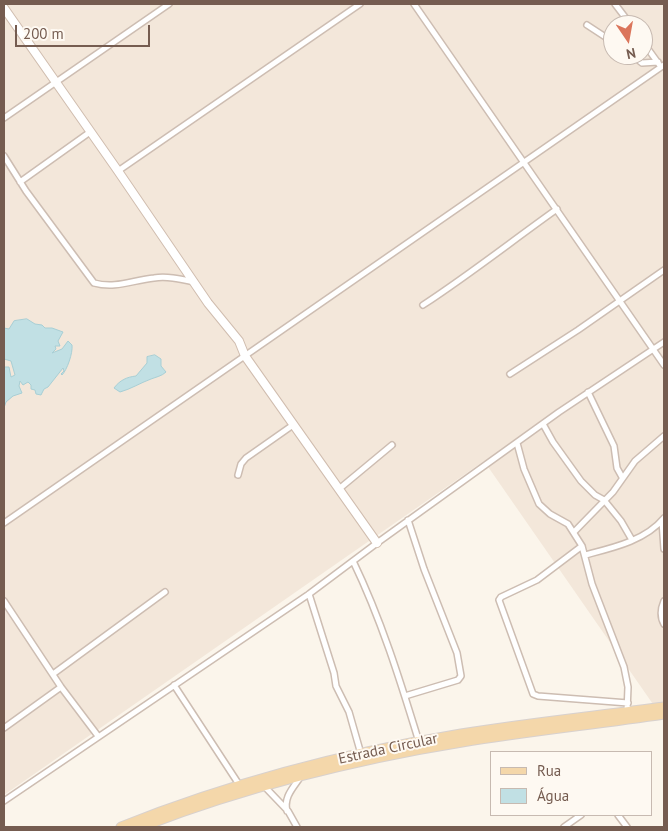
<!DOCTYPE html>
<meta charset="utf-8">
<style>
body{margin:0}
#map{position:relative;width:668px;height:831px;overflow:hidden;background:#fbf5eb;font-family:"PT Sans",sans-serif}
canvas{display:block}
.frame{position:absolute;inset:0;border:5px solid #755c50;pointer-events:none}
.legend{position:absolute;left:490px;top:751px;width:162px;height:65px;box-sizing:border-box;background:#fef9f2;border:1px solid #c7bab1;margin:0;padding:6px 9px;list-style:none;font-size:15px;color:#755c50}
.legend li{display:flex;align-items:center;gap:10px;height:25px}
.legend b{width:25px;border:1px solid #c7bab1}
.north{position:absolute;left:603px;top:15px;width:50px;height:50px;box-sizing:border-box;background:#fef9f2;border:1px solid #c7bab1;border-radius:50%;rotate:168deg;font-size:14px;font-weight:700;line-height:20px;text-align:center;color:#755c50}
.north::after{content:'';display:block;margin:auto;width:18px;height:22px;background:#db755b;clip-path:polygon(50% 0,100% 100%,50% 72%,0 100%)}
.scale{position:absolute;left:15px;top:25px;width:135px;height:22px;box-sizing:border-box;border:2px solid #755c50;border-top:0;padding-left:6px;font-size:15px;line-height:18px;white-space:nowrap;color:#755c50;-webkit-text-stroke:4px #fef9f2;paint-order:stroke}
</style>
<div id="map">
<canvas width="668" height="831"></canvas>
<div class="frame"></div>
<ul class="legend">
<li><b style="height:6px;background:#f4d7aa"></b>Rua</li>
<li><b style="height:14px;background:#c1e0e4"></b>Água</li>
</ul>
<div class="north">N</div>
<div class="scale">200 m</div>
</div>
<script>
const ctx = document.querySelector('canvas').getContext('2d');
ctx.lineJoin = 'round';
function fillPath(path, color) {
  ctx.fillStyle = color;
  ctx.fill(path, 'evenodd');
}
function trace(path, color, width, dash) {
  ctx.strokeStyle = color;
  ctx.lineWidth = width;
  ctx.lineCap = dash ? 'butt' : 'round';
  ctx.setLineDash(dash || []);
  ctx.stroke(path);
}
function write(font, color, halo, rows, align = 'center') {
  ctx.font = font + ' "PT Sans",sans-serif';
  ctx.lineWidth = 4;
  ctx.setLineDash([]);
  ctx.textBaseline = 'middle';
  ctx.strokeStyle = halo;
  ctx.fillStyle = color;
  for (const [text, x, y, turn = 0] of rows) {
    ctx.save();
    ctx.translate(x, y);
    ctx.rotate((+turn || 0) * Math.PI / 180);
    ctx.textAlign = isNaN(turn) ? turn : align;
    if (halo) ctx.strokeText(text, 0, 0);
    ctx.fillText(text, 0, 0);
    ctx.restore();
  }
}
const residential = new Path2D(`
 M4,4h660v716l-180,-259 -480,334zM613,25h30v30h-30z`);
const water = new Path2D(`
 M27,319l8,5 7,1 3,3h7l11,4 -5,9 2,5h-5l1,3 -4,4 10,-4 6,-8 4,4c1,8 -5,25 -10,30l-1,-1 3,-3 -1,-3 -15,19 -4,2 -3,6 -5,-1 -1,-4 -4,-1v-4l-3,-3 -5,3 -3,-4 -1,5 3,7 -9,3 -7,6 -2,6v-41h5l2,10 4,-2 -4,-14 -7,-2v-31l5,1 5,-8z
 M155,355l6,4v7l5,6c-4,4 -10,5 -15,7 -11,4 -20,10 -31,13l-6,-4c6,-8 13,-11 22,-12l11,-13v-6z`);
const street = new Path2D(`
 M414,4l250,361
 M615,4l16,21
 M587,25l26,17
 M643,42l18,25
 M632,55l10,8 16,-1
 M4,118l165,-114
 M4,156l22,35 68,92c22,6 39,-3 60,-5 13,-2 26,1 40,4
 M118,171l242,-167
 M20,182l70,-50
 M423,305c46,-30 89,-64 134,-96
 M510,374l68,-44 86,-60
 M588,392l26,54 3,22 5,9
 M543,424l10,18 28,39 14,14 9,5 17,21 11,19
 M517,443l7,26 15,35 11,10 18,10 14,22 10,38 32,83 4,20 -1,25
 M238,475l3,-11 5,-6 47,-33
 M339,489l53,-44
 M662,521l2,28
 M4,523l660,-458
 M574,532l39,-40 22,-31 29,-25
 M582,546l-45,34 -36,17 -2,3 34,94 5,2 90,7
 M585,555c27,-7 60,-14 79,-37
 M353,561c28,58 47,119 66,181
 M309,594l25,79 2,13 13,26 12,42
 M4,601l57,86 37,49
 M664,601c-3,7 -4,16 0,23
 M53,674l112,-82
 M174,685l66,101
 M405,696l53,-16 3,-4 -4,-23 -33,-84 -16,-49
 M4,728l57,-41
 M265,787l23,24 9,16
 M4,801l305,-207 68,-51 182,-131 105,-70
 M287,811c-4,-14 7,-24 14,-35
 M618,815l9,12
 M564,827l17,-12`);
const secondary = new Path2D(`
 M4,8l114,163 90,132 31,38 6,15 132,187`);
const primary = new Path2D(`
 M121,827c108,-43 225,-74 340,-93 67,-11 136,-18 203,-27
 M141,827c100,-39 215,-68 321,-85 67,-11 135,-18 202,-28`);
const streetNames = [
 ["Estrada Circular",388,749,-12]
];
fillPath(residential, '#f3e7da');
fillPath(water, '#c1e0e4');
trace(water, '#a8cfd5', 1);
trace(street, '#cdbdb2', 8);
trace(secondary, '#d0bdaf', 10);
trace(primary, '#d8d1ce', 11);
trace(street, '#fff', 5);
trace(secondary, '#fff', 8);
trace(primary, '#f4d7aa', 9);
write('15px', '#755c50', '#fef9f2', streetNames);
</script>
